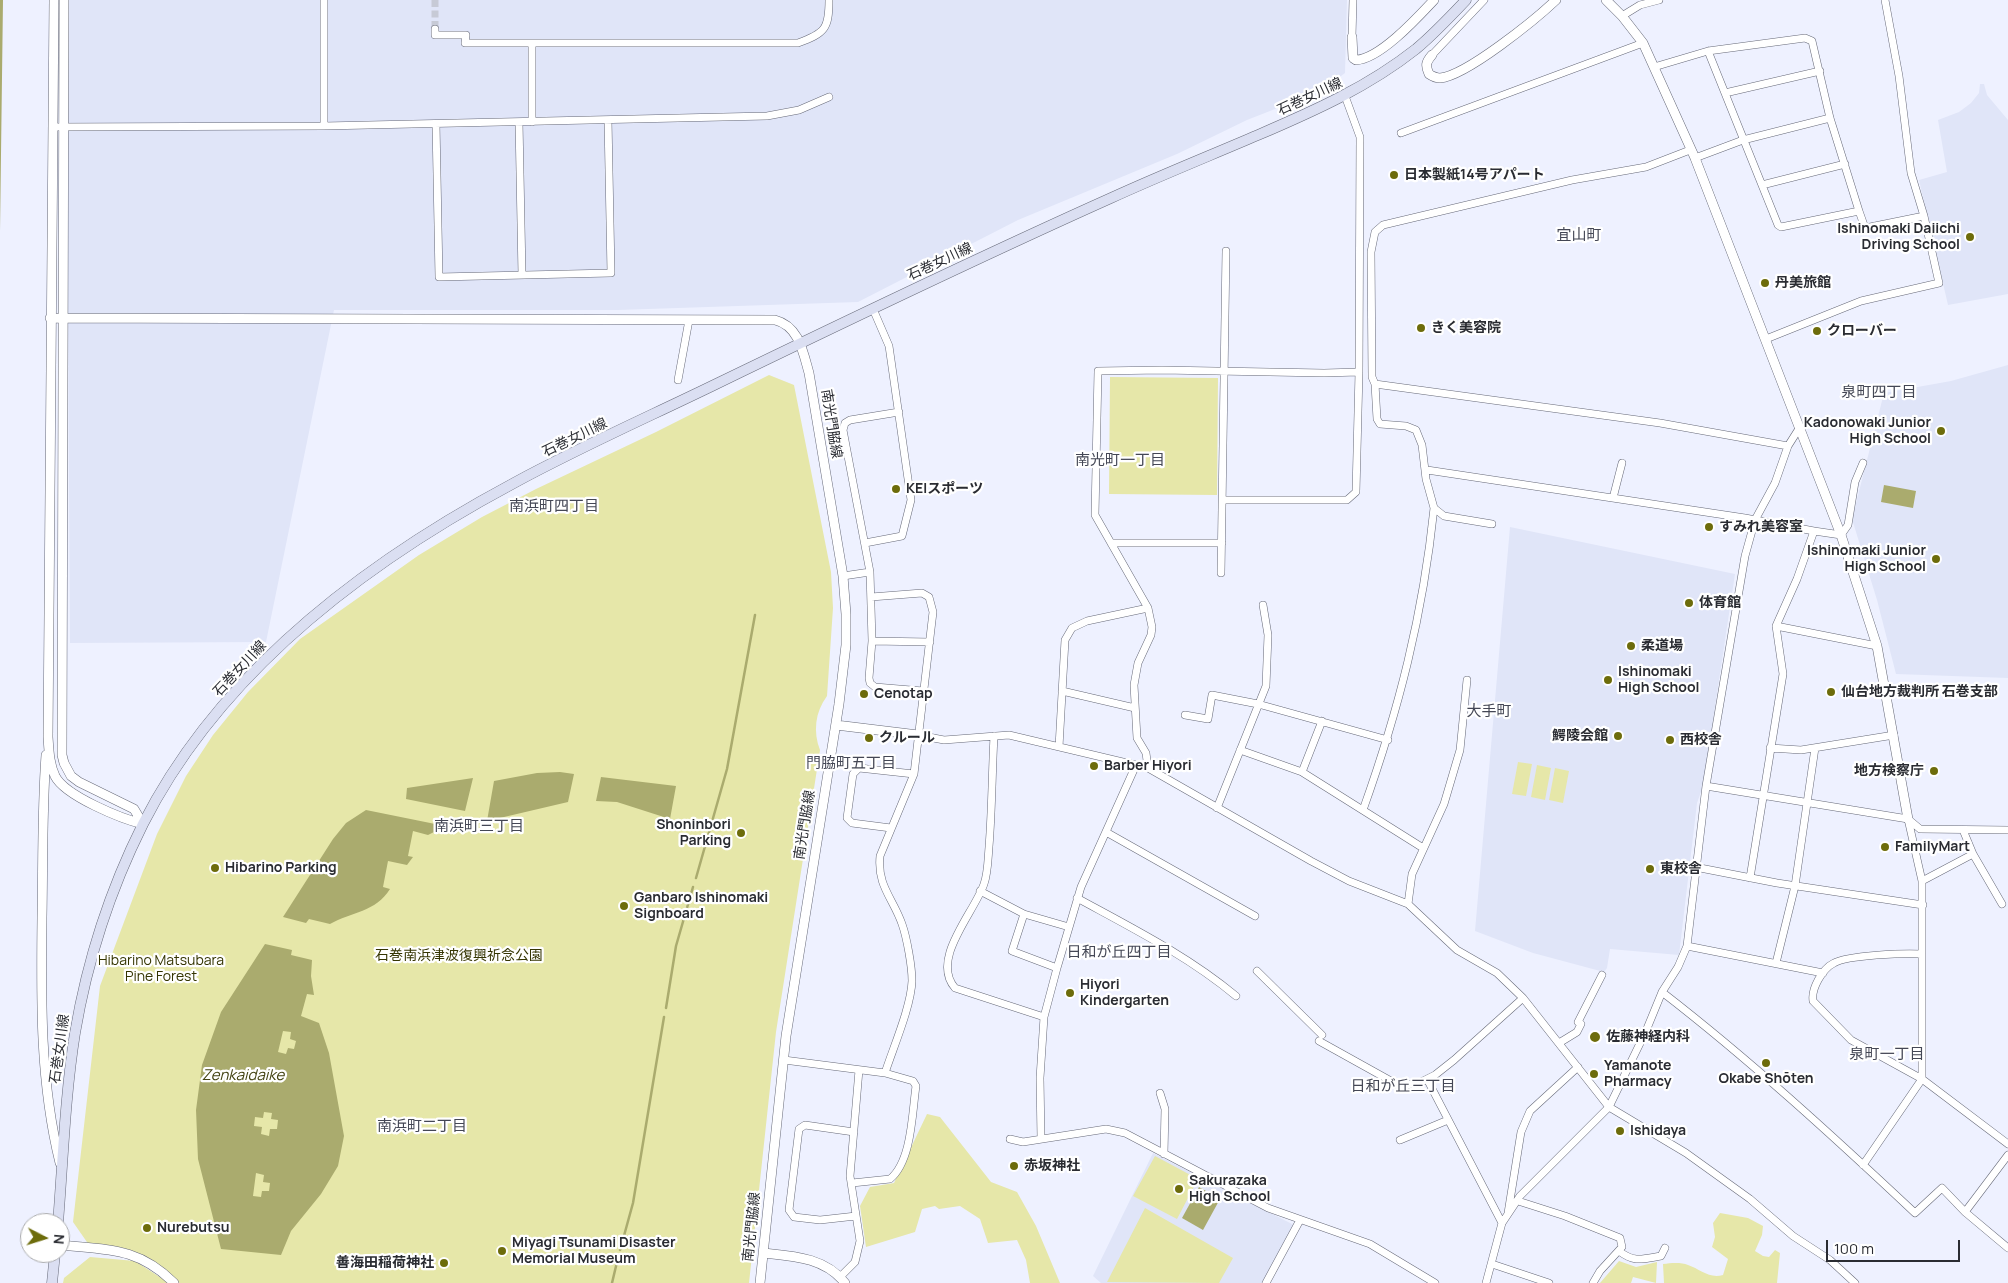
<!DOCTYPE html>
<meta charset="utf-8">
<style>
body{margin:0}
#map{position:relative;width:2008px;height:1283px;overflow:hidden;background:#eef1ff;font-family:Manrope,sans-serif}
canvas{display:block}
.north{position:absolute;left:20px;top:1213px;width:50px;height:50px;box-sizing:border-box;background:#fff;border:1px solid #aaabad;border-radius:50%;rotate:95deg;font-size:14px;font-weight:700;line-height:20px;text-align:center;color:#2a2c32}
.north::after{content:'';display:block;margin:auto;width:18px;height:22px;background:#6d6c0b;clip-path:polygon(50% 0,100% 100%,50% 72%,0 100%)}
.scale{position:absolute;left:1826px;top:1240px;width:134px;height:22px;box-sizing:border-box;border:2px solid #2a2c32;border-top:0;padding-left:6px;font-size:15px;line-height:18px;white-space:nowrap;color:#2a2c32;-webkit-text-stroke:4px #fff;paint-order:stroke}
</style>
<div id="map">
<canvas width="2008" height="1283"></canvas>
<div class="north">N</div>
<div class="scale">100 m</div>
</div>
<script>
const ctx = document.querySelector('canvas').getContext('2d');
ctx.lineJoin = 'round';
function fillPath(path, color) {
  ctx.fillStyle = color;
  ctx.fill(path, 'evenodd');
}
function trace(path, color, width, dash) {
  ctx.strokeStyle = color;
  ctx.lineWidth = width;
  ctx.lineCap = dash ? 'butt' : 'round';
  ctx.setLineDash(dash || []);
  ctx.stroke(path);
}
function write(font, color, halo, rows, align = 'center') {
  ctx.font = font + ' Manrope,"Noto Sans JP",sans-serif';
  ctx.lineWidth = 4.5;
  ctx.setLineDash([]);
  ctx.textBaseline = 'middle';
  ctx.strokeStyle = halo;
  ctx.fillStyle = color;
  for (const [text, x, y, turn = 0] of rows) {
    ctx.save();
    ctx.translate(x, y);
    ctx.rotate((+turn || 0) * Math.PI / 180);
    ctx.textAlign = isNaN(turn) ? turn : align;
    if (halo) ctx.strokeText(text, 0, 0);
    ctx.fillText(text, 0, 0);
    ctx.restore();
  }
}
const built = new Path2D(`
 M66,0h1281l-2,73 -24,18 -74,29 -70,34 -159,66 -160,82 -240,8h-284l-68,332 -196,1z
 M1980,84h4l3,11 21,25v174l-60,11 -29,-125 28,-8 -9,-52 21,-8 12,-9 8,-10z
 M2008,365v313l-112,-4 -19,-74 -25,-81 32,-126 67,-12z
 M1510,527l225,47 -32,212 -6,17 -18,152 -69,-6 -3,19 -3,4 -71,-19 -58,-22z
 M1153,1153l141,72 -32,58h-161l-8,-7z`);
const green = new Path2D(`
 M769,375l25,10 37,187 2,36 -6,88c-12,16 -14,36 -7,54l-44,282 -27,251h-571c-26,-30 -51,-34 -89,-38l-16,-23 27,-236 57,-152 29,-58 27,-41 35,-43 52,-53 119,-84 63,-38 54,-28 120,-57z
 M1110,377l108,1 -1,117 -108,-1z
 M1518,762l14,2 -6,32 -14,-2z
 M1537,765l14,3 -6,32 -14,-3z
 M1555,768l14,3 -6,32 -14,-3z
 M927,1114l13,3 51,65 26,10 19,34 24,57h-30l-4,-23 -9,-20 -29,3 -8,-24 -20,-13 -21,3 -4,-3 -13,3 -7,23 -49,15 -6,-41 10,-19 24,-4z
 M1155,1156l43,23 -21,40 -44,-23z
 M1145,1208l88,50 -14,25 -112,-1z
 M1720,1213l28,5 15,8 -1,9 -7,16 8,5 6,1 6,-7 5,3 -3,30h-113l-1,-19c8,-1 18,-2 25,1 12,4 21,14 35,10l5,-16 -16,-12 3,-10 -2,-14z
 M90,1257l45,4 34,22h-106l1,-5z
 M1619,1261l17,6 21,-5 -1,21 -23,-6 -2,6h-31z`);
const water = new Path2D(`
 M0,0h3l-3,231z
 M1884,485l32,6 -3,17 -32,-6z
 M560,772l14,2 -6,28 -81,19 7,-40 43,-8z
 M601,777l75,9 -6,33 -53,-17 -21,-1z
 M473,778l-8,33 -59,-12 1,-11z
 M366,810l84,17 -10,2 -12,6 -15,-4 -5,25 5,1 -6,8 -19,-4 -5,26 7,2c-14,23 -39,23 -60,35l-21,-5 -3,4 -23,-6 50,-78 13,-16z
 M265,944l27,6 -1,5 21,5 -1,16 3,19 -7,-1 -6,22 18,7 10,30 15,83 -6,30 -17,28 -30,37 -10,24 -60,-6 -23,-90 -2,-49 6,-45 19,-53zM283,1031l8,1 -1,7 6,2 -2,8 -6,-1 -2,6 -8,-2zM264,1112l8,1 -1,6 7,1 -1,9h-7l-1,7 -8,-2 1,-7 -8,-1 1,-9 8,1zM256,1173l8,2 -1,7 7,1 -1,8h-7l-1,6 -8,-1z
 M1199,1187l21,12 -17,31 -21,-12z`);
const stream = new Path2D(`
 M696,878l31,-109 28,-154
 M666,1008l10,-62 17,-59
 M622,1243l11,-40 31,-186
 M620,1250l1,-2
 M612,1283l5,-21`);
const minorTunnel = new Path2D(`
 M435,0v29`);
const minor = new Path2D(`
 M1622,16l18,-11 19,-5
 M435,29v6h31l-1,8h333c27,-10 31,-14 31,-43
 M1352,37l1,-37
 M1432,55l52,-55
 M1654,67l54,-16 97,-13 7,3 18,77 29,93 -78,16 -3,-2 -70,-174
 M1725,93l95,-22
 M1345,96l15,41 -1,235
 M519,122l3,153
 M532,122v-79
 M436,124l3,153 172,-4 -3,-153
 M324,126v-126
 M53,127l271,-1 443,-10 32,-6 30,-13
 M1401,133l242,-90
 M1695,158l48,-18 87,-22
 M1762,185l83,-21
 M1859,211l6,17 59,-12
 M1766,339l95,-38 78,-18 -15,-67 -13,-43 -12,-97 -14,-76
 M678,380l11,-60
 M1375,384l285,39 128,23
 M899,412l-49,8 -5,3 -2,7 27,142 2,69 -3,37 1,5 5,4 48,4
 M1427,470l318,48 69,13
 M1613,498l9,-35
 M1492,524l-48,-8 -10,-8 -8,-29 -4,-34 -6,-15 -10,-4 -26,-2 -3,-5 -2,-35 -3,-7 -1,-125 4,-20 8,-7 189,-45 74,-13 44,-17
 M865,543l37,-7 9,-36 -22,-154 -16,-37
 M1111,543h111
 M1221,573l5,-322
 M843,576l27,-4
 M871,597l51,-4 7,4 4,15 -19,162 -34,82c-3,30 13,42 22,68 5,14 10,43 10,57 -1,26 -19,67 -27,92
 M1776,626l101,20
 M872,641l58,1
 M1062,691l73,17
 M1185,715l23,4 4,-24 46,9 130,36
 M918,735l26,5 65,-5 139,33 163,93 38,20 59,23 49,46 40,23 26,25 86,109 77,46 64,46 43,37 37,24 25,23
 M994,736c-2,37 -2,74 -5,111 -1,11 -1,26 -5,37 -10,29 -54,75 -29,104l89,29
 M1059,747l6,-107 7,-12 15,-7 61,-13
 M1770,748l31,2 93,-15
 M1240,750l62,22 121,76
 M1148,768l-2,-15 -9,-15 -3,-53 4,-22 13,-28 1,-8 -4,-19 -53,-93 3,-144 64,-1 162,3 35,-1 -3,120 -9,8h-124
 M1302,772l20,-51
 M1706,786l202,33 12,10 88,1
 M1217,808l49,-122 2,-51 -5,-30
 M1363,810c36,-101 60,-195 71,-302
 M1908,819l14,62v198l86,65
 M891,828l-39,-5 -5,-5 6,-44 6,-6 55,6
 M1963,830l10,24 29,50
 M1106,832l149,84
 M1695,867l82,16 146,22
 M1750,878l33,-204 -7,-48 21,-47 17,-48 27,4 7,-10 7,-43 8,-19
 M1922,881l51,-27
 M980,891l44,23 45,13
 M1077,898c55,30 111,58 159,98
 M1408,904l4,-30 32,-70 16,-54 7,-70
 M1024,914l-12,37 45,17
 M1687,946l136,27
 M1776,963l19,-77 20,-138
 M1257,971l65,64
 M1662,992c88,68 172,145 253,221l27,-25 23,24 43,36
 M1319,1041l81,45 19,-3 16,-8 19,-15 69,-62
 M1559,1043l18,-11 4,-8 -3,-2 24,-47
 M784,1060l101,13 28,8 3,5c-4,27 -4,75 -26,93l-38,4
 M1427,1079l75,144
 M1160,1093l5,16 -1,45
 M854,1132l-49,-7 -6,4 -10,81 5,7 26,3 36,-4
 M1010,1139l13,3 83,-13 19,4 143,75 102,36 65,39
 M1041,1139l-1,-61 4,-61 13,-49 24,-81 55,-122
 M1400,1140l48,-20
 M1863,1165l59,-86 -71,-39 -38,-39c-2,-12 9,-32 21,-38 14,-8 70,-10 88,-9
 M1518,1201l47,15 55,22 2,9 -22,24 -7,12
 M1965,1212l43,-57
 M1508,1213l13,-81 9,-21 48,-44
 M1619,1251c15,12 24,8 42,5l4,-8
 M1492,1264l57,19
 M840,1277l15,-15 5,-21 -10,-65 9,-106
 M1266,1283l34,-63
 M1486,1283l16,-60 18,-27 89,-89 37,-76 16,-39 16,-25 9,-21 19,-160 39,-230 10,-36 20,-37 13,-37 12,-19`);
const tertiary = new Path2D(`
 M54,0l-6,737c1,13 1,26 7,39 10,20 67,43 88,48
 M64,0l-2,755 2,8 7,13 8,6 55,27 9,15
 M1606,0l16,16 21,27 52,115 146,377 36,111 31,173
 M1352,37l1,21 3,2c24,-1 62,-43 78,-60
 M1432,55c-6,7 -7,10 -3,19 3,2 7,4 11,4 26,-2 96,-59 116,-78
 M50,318l725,2c24,6 28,32 34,53l34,203 3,38v31l-7,59 -53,332 -26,247
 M836,725l82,10
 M46,755c-4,54 -3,109 -4,163 -1,83 -2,164 18,245
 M60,1245c48,5 78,2 114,38
 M763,1253c29,3 62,4 82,30`);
const secondary = new Path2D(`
 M58,1223c5,-63 7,-127 17,-190 12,-71 35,-143 68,-209 77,-152 223,-262 371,-341 64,-35 132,-65 198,-97 132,-64 265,-128 399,-188 48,-22 98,-42 147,-63 56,-24 110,-48 158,-86 18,-15 34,-32 50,-49
 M52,1283l3,-30`);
const markers = [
 [1394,175,5,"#6d6c0b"],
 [1970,237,5,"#6d6c0b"],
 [1765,283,5,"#6d6c0b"],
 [1421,328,5,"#6d6c0b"],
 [1817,331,5,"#6d6c0b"],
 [1941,431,5,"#6d6c0b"],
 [896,489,5,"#6d6c0b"],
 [1709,527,5,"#6d6c0b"],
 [1936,559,5,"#6d6c0b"],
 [1689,603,5,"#6d6c0b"],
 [1631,646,5,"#6d6c0b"],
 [1608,680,5,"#6d6c0b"],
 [1831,692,5,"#6d6c0b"],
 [864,694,5,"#6d6c0b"],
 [1618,736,5,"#6d6c0b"],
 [869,738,5,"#6d6c0b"],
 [1670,740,5,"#6d6c0b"],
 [1094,766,5,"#6d6c0b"],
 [1934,771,5,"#6d6c0b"],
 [741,833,5,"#6d6c0b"],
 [1885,847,5,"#6d6c0b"],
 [215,868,5,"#6d6c0b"],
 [1650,869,5,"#6d6c0b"],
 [624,906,5,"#6d6c0b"],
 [1070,993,5,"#6d6c0b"],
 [1595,1037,6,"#6d6c0b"],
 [1766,1063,5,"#6d6c0b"],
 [1594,1074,5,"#6d6c0b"],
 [1620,1131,5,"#6d6c0b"],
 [1014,1166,5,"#6d6c0b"],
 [1179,1189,5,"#6d6c0b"],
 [147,1228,5,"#6d6c0b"],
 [502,1251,5,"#6d6c0b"],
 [444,1263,5,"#6d6c0b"]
];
const streetNames = [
 ["石巻女川線",1310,97,-25],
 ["石巻女川線",940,262,-25],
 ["南光門脇線",831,424,81],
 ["石巻女川線",575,438,-26],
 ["石巻女川線",240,669,-47],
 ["南光門脇線",805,825,-81],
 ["石巻女川線",60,1049,-82],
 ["南光門脇線",752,1227,-84]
];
const poiNames = [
 ["日本製紙14号アパート",1404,175],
 ["Ishinomaki Daiichi",1960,229,"right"],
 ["Driving School",1960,245,"right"],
 ["丹美旅館",1775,283],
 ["きく美容院",1431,328],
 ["クローバー",1827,331],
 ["Kadonowaki Junior",1931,423,"right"],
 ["High School",1931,439,"right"],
 ["KEIスポーツ",906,489],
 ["すみれ美容室",1719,527],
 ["Ishinomaki Junior",1926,551,"right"],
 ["High School",1926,567,"right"],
 ["体育館",1699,603],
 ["柔道場",1641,646],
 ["Ishinomaki",1618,672],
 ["High School",1618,688],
 ["仙台地方裁判所 石巻支部",1841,692],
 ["Cenotap",874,694],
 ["鰐陵会館",1608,736,"right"],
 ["クルール",879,738],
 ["西校舎",1680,740],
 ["Barber Hiyori",1104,766],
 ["地方検察庁",1924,771,"right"],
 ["Shoninbori",731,825,"right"],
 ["Parking",731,841,"right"],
 ["FamilyMart",1895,847],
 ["Hibarino Parking",225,868],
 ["東校舎",1660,869],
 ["Ganbaro Ishinomaki",634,898],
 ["Signboard",634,914],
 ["Hiyori",1080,985],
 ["Kindergarten",1080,1001],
 ["佐藤神経内科",1606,1037],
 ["Yamanote",1604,1066],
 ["Pharmacy",1604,1082],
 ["Okabe Shōten",1766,1079,"center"],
 ["Ishidaya",1630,1131],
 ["赤坂神社",1024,1166],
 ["Sakurazaka",1189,1181],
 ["High School",1189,1197],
 ["Nurebutsu",157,1228],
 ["Miyagi Tsunami Disaster",512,1243],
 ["Memorial Museum",512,1259],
 ["善海田稲荷神社",434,1263,"right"]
];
const parkNames = [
 ["石巻南浜津波復興祈念公園",459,956],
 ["Hibarino Matsubara",161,961],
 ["Pine Forest",161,977]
];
const neighbourhoodNames = [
 ["宜山町",1579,236],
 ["泉町四丁目",1879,393],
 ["南光町一丁目",1120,461],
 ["南浜町四丁目",554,507],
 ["大手町",1489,712],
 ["門脇町五丁目",851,764],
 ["南浜町三丁目",479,827],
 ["日和が丘四丁目",1119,953],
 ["泉町一丁目",1887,1055],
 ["日和が丘三丁目",1403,1087],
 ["南浜町二丁目",422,1127]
];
const waterNames = [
 ["Zenkaidaike",243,1076]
];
fillPath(built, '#e0e5f8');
fillPath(green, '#e6e7a9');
fillPath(water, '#aaab6e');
trace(stream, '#aaab6e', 2.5);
trace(minorTunnel, '#c7cad6', 7, [7, 3.5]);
trace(minor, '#666978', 8);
trace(tertiary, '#666978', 10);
trace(secondary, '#666978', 11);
trace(minor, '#fff', 7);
trace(tertiary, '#fff', 9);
trace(secondary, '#dbdff2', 10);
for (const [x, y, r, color] of markers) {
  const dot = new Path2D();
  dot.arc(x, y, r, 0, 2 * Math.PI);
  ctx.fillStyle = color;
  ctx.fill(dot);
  trace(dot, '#fff', 2);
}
write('14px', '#2a2c32', '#fff', streetNames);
write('bold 14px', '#2a2c32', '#fff', poiNames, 'left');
write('14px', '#353502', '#fff', parkNames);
write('15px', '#444755', '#fff', neighbourhoodNames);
write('italic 15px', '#434313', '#fff', waterNames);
</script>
